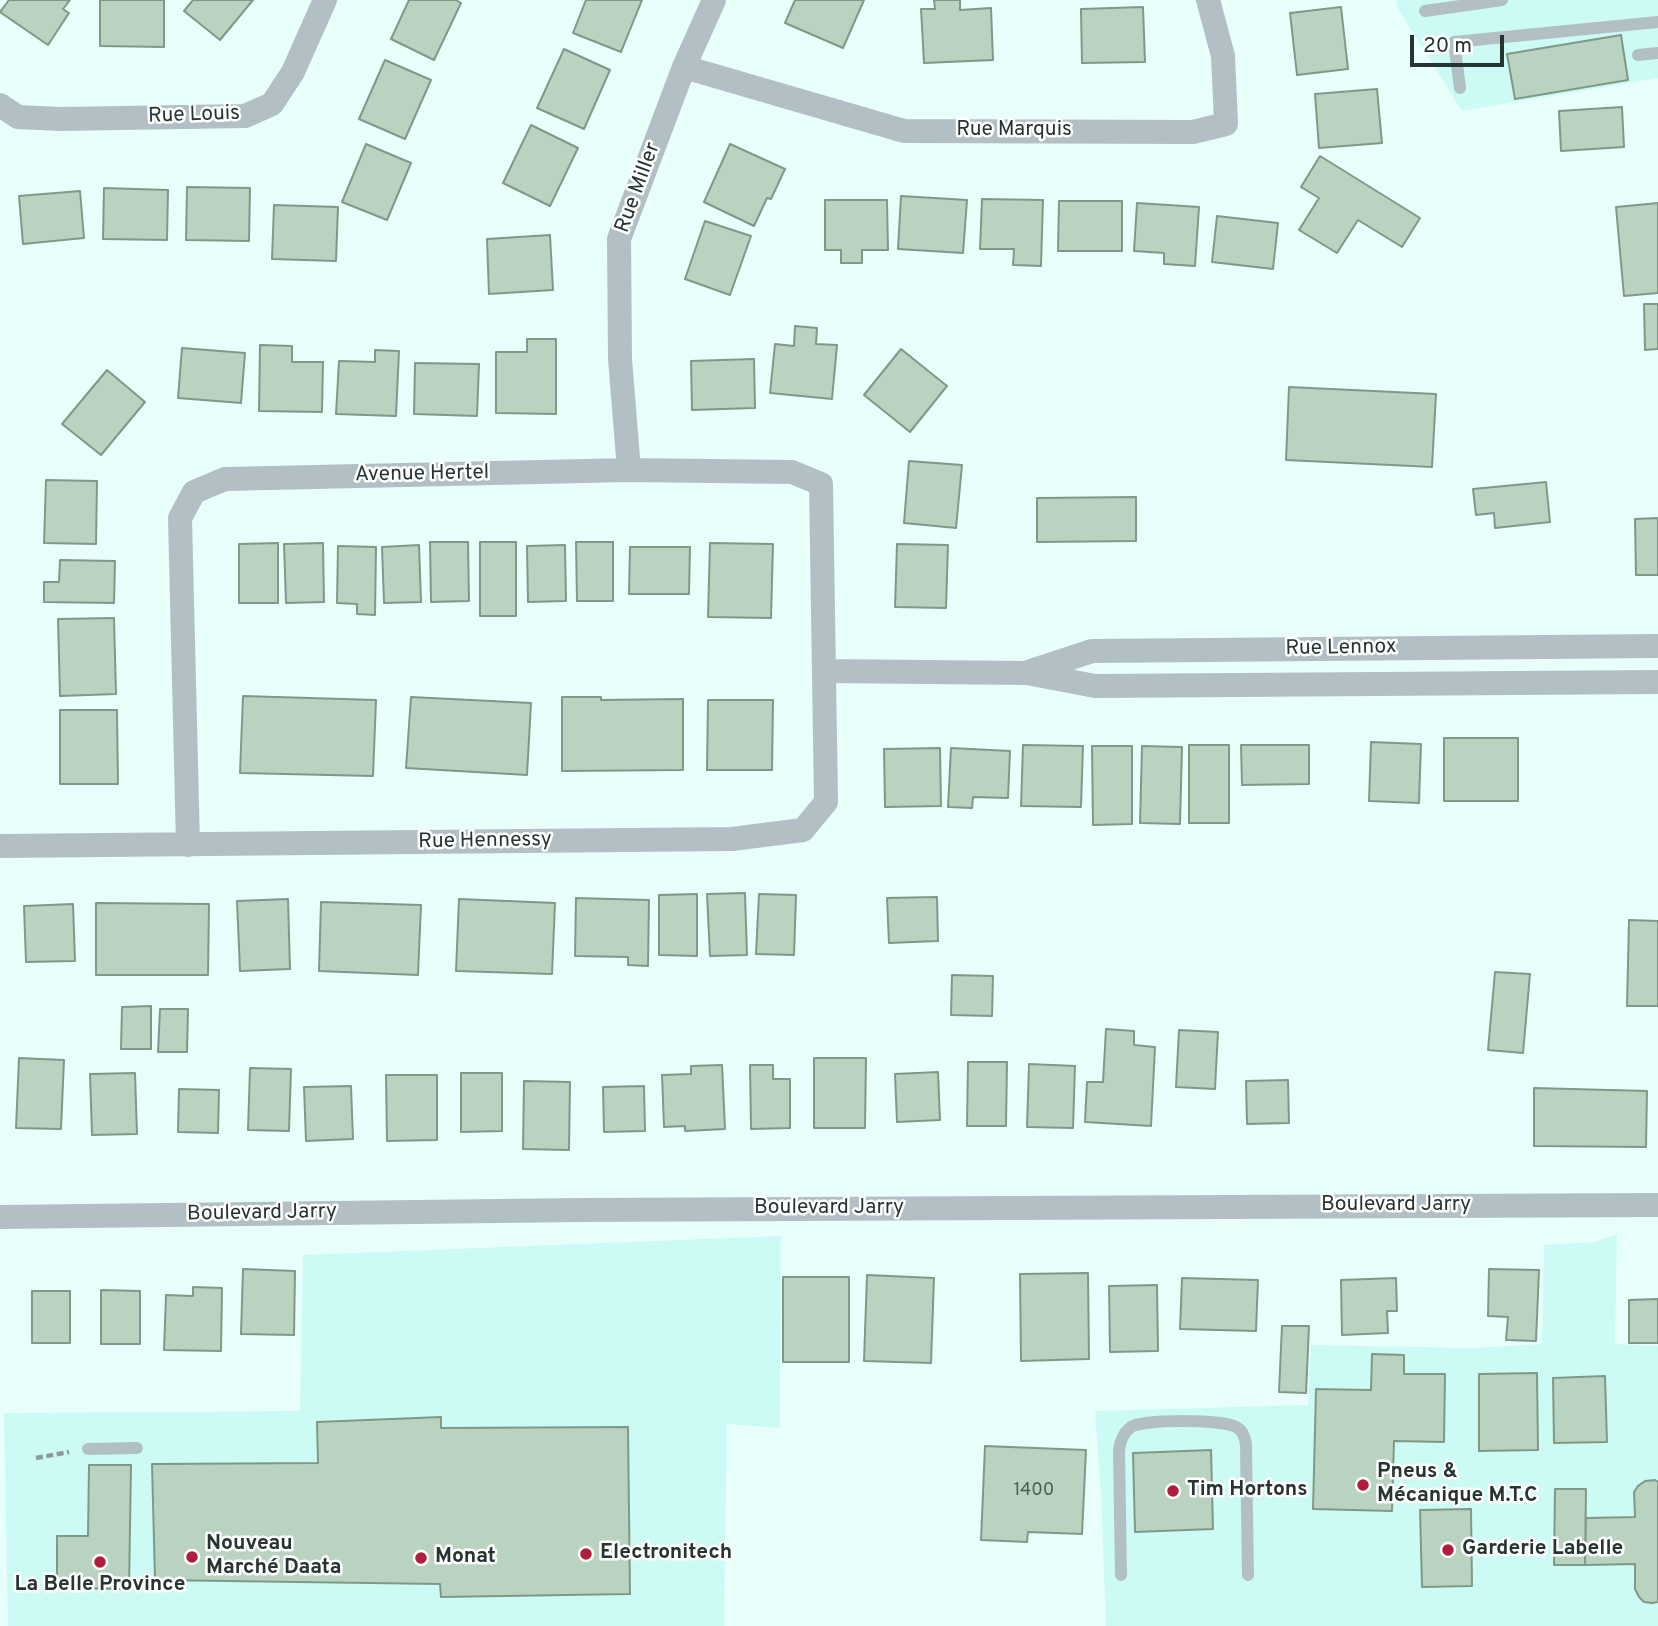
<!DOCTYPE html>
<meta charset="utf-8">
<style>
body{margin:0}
#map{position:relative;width:1658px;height:1626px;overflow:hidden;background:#e9fffc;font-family:Overpass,sans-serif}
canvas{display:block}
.scale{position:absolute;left:1410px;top:35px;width:94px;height:32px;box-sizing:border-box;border:4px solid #263432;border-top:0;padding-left:9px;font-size:21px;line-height:24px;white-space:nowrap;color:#263432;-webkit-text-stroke:5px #fff;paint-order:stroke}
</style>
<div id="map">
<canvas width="1658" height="1626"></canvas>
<div class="scale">20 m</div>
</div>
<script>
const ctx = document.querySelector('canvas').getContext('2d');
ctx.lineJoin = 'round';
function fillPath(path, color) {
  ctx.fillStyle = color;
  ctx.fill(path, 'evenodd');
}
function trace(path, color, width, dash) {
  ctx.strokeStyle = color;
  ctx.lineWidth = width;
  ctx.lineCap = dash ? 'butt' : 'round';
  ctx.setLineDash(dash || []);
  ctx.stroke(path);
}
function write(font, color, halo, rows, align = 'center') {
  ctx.font = font + ' Overpass,sans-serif';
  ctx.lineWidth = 5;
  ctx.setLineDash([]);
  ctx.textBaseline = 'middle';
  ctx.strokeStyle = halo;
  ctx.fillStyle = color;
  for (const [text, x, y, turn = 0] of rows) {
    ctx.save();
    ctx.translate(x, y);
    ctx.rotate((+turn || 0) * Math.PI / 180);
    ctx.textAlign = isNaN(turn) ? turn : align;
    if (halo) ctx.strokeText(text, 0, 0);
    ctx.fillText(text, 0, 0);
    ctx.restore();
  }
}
const built = new Path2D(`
 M1396,0h262v78l-196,33 -64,-102z
 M1617,1234l-2,110 43,2v280h-552l-5,-132 -6,-83 213,-6 3,-60 161,3 70,-4 2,-99 51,-3z
 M781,1236l-1,192 -53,-4 -3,202h-716l-4,-213 296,-2 3,-156z`);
const building = new Path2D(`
 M9,0h61l-7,9 6,4 -21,32 -48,-33z
 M100,0h64v47l-64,-1z
 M193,0h60l-33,40 -36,-29z
 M409,0h47l5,3 -27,57 -43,-21z
 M586,0h56l-21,52 -48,-19z
 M795,0h69l-21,48 -58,-25z
 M934,0h26v10l31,-2 2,52 -69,3 -3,-54h14z
 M1143,7l2,55 -63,1 -1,-54z
 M1341,7l7,62 -51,6 -7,-62z
 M1621,35l7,45 -113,19 -8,-45z
 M564,49l46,21 -26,59 -47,-21z
 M385,60l46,20 -26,59 -46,-20z
 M1377,89l5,54 -63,5 -4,-54z
 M1622,107l2,40 -63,4 -2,-40z
 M531,125l47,23 -28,58 -47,-23z
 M366,144l45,19 -24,57 -45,-18z
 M730,144l55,25 -14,30 -4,-1 -13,28 -50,-24z
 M1320,156l100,62 -18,29 -44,-27 -21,33 -38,-23 20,-32 -18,-11z
 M187,187l63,1 -1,53 -63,-1z
 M104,188l64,2 -1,50 -64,-1z
 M80,191l4,47 -61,6 -4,-48z
 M901,196l66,4 -4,53 -65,-4z
 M982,199l61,1 -2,66 -28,-1 1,-16h-34z
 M825,200h62l1,50h-26v13h-21v-13h-16z
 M1059,201h63v50h-64z
 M1137,203l62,4 -4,59 -31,-2v-11l-30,-2z
 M1658,203v90l-34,3 -8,-89z
 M274,205l64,2 -2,54 -64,-2z
 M1217,216l61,7 -5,46 -61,-7z
 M705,221l46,15 -21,59 -45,-16z
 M550,235l3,55 -64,4 -2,-55z
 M1644,304h14v45l-13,1z
 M795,326l22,2 -1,16 21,1 -5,54 -62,-6 5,-49 19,2z
 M527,339h29v75l-60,-1v-61h31z
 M260,345l32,1v16h31l-1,50 -63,-1z
 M182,348l63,5 -4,50 -63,-5z
 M901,349l46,37 -37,46 -46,-37z
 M375,350l24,1 -3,65 -60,-2 3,-53 36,1z
 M754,359l1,49 -63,2 -1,-49z
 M415,363l64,1 -2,52 -63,-2z
 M107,370l38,32 -44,53 -39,-31z
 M1289,387l147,7 -4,73 -146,-7z
 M909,461l53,4 -6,63 -52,-5z
 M46,480l51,1 -1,63 -52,-1z
 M1546,482l4,40 -55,6 -1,-15 -18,2 -3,-26z
 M1136,497v44l-99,1v-44z
 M1658,518v57h-22l-1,-56z
 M430,542h38l1,59 -38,1z
 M480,542h36v74h-36z
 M576,542h37v59h-36z
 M278,543v60h-39v-59z
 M323,543l1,59 -38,1 -2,-59z
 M710,543l63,1 -2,74 -63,-1z
 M897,544l51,1 -2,63 -51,-1z
 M419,545l2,57 -37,1 -2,-56z
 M565,545l1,56 -38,1 -1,-56z
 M338,546l38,1 -1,68 -18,-1v-10l-20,-1z
 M630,547h60l-1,47h-60z
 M60,560l55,1 -1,42 -70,-1v-20h15z
 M114,618l2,76 -56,2 -2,-77z
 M243,696l133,4 -3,76 -133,-3z
 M411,697l120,6 -4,72 -121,-7z
 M562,697h39v3l82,-1v71l-121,1z
 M708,700h65l-1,70h-65z
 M60,710h57l1,74h-58z
 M1444,738h74v63h-74z
 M1371,742l50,2 -2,59 -50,-2z
 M1023,745l60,1 -2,61 -60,-1z
 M1189,745h40v78h-40z
 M1241,745h68v39l-67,1z
 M1092,746h40v78l-39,1z
 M1142,746l40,1 -2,77 -40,-1z
 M940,748l1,58 -56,1 -1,-58z
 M951,748l59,3 -2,47 -35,-1 -1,11 -24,-1z
 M745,893l2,62 -37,1 -3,-62z
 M697,894v62l-38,-1v-60z
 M759,894l37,1 -2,60 -38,-1z
 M937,897l1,44 -49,2 -2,-45z
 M576,898l73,2 -1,66 -20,-1v-8l-53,-1z
 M288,899l2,70 -50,2 -3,-70z
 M459,899l96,4 -3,71 -96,-3z
 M321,902l100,3 -3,70 -99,-4z
 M96,903l113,1 -1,71h-112z
 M73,904l2,57 -49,1 -2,-56z
 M1629,920l29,1v85h-31z
 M1495,972l35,2 -7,79 -35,-3z
 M952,975l41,1 -1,40 -41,-1z
 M151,1006v43h-30l1,-42z
 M160,1009h28l-1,43h-29z
 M1106,1029l28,2v14l21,2 -4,79 -66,-4 2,-40h16z
 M1179,1030l39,2 -3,57 -39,-2z
 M19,1058l45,2 -3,69 -45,-1z
 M814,1058h52l-1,70h-51z
 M968,1062h39l-1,64h-39z
 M1029,1064l46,2 -2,62 -46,-1z
 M722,1065l3,64 -40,2v-5l-21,1 -2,-52 29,-1v-8z
 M750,1065h23v14h17v49l-39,1z
 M250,1068l41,1 -2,62 -41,-1z
 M938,1072l2,48 -43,2 -2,-48z
 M135,1073l2,61 -45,1 -2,-61z
 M461,1073h41v58l-41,1z
 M386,1075h51v65l-50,1z
 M1288,1080l1,43 -42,1 -1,-43z
 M524,1081l46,1 -1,68 -46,-1z
 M351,1086l2,53 -47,2 -2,-54z
 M644,1086l1,45 -41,1 -1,-45z
 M1534,1088l113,3 -1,56 -112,-1z
 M179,1089l40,1 -1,43 -40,-1z
 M243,1269l52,2 -1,64 -53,-1z
 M1489,1269l50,1 -3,71 -30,-1 2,-23 -20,-1z
 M1088,1273l1,86 -68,2 -1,-87z
 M867,1275l67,3 -3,85 -67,-2z
 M783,1277h66v85h-66z
 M1182,1278l76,2 -2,51 -76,-2z
 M1396,1278l1,33h-10l1,22 -46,2 -1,-55z
 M1157,1285l1,66 -48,1 -1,-66z
 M193,1287l29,1 -1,63 -57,-1 2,-55 27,1z
 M101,1290l39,1v53h-39z
 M32,1291h38v52h-38z
 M1658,1299v44h-29v-43z
 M1282,1326h27l-3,67 -27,-1z
 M1372,1354l32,1v19h41l-1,68 -50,-1 -2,70 -79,-2 3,-120 55,1z
 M1537,1373l1,77 -59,1v-77z
 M1605,1376l2,66 -53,1 -1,-65z
 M441,1417v11l187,-1 2,167 -189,3 -1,-13 -285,-4 -3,-116 166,-1 -1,-41z
 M985,1446l101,4 -4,84 -54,-2 -1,10 -46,-2z
 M1211,1450l2,79 -78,3 -2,-79z
 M89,1465h42l-2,124 -72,-1v-52h31z
 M1655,1480l3,2v120l-6,1 -8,-1 -5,-5 -4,-8v-25l-50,1 1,-47 49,-1 -1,-25 4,-6 7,-5z
 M1555,1489h31l-1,76h-31z
 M1471,1509l1,77 -50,1 -2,-77z`);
const path = new Path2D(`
 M36,1458l33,-6`);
const service = new Path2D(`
 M1425,11l77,-11
 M1638,55l20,-2
 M1460,88l-6,-46 204,-20
 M88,1449l49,-1
 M1121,1575l-2,-124c1,-10 4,-18 12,-24 13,-8 90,-8 105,0 7,3 9,10 10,18l2,130`);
const minor = new Path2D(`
 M684,67l220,64 289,1 33,-8 -3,-68 -15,-56
 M0,105l18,12 43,2 184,-3 27,-12 21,-32 32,-72
 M629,470l-9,-111 -1,-120 65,-172 30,-67
 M825,671l202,2 68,13 563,-4
 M1028,672l64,-21 566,-5
 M0,846l732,-7 71,-9 23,-28 -5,-318 -29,-12 -163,-2 -404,9 -31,13 -14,26 8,327
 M0,1217l581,-7 1077,-5`);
const markers = [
 [1363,1485,7,"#b11d3e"],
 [1173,1491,7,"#b11d3e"],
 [1448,1550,7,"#b11d3e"],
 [586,1554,7,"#b11d3e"],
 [192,1557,7,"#b11d3e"],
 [421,1558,7,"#b11d3e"],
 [100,1562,7,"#b11d3e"]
];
const numberNames = [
 ["1400",1034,1491]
];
const streetNames = [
 ["Rue Louis",194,116,-2],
 ["Rue Marquis",1014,131],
 ["Rue Miller",639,188,-70],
 ["Avenue Hertel",422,475,-1],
 ["Rue Lennox",1341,649,-1],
 ["Rue Hennessy",485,842,-1],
 ["Boulevard Jarry",1396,1206],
 ["Boulevard Jarry",829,1209],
 ["Boulevard Jarry",262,1214,-1]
];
const poiNames = [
 ["Pneus &",1377,1473],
 ["Mécanique M.T.C",1377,1497],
 ["Tim Hortons",1187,1491],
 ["Nouveau",206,1545],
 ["Marché Daata",206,1569],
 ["Garderie Labelle",1462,1550],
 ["Electronitech",600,1554],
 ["Monat",435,1558],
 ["La Belle Province",100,1586,"center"]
];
fillPath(built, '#ccfbf5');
fillPath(building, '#b9d3c0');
trace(building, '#809886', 2);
trace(path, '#8b9d9a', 4.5, [7, 3.5]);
trace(service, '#b2c0c5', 12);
trace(minor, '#b2c0c5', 24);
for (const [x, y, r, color] of markers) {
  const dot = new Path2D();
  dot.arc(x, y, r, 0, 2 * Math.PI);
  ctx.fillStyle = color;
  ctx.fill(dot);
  trace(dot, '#fff', 2.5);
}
write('18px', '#4b5c56', null, numberNames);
write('21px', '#263432', '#fff', streetNames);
write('bold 21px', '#263432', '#fff', poiNames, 'left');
</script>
